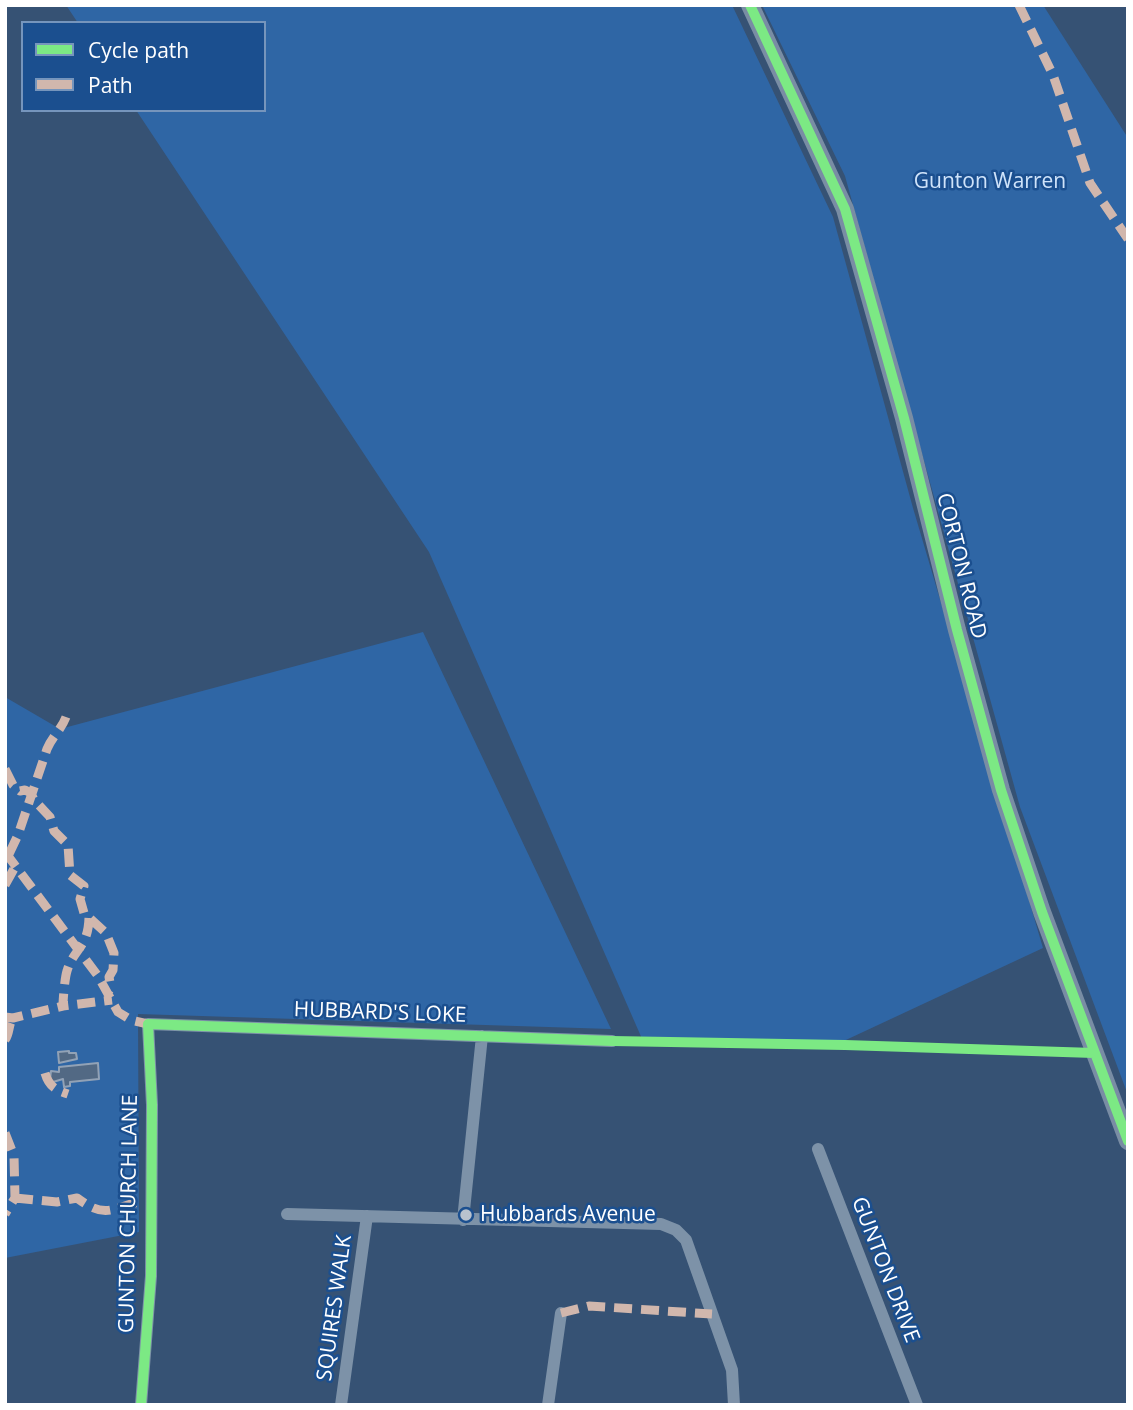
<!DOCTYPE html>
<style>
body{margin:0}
#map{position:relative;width:1133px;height:1410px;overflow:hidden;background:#365274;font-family:"Open Sans",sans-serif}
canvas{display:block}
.frame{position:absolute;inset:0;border:7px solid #fff;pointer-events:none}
.legend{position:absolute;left:21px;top:21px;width:245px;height:91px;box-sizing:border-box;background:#1b4f8f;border:2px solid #7695bc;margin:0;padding:9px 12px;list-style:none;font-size:21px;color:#fff}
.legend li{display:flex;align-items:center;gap:14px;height:35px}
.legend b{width:35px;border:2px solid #7695bc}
</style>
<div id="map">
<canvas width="1133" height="1410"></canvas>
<div class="frame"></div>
<ul class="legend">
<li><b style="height:9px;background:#7ce984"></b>Cycle path</li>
<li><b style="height:9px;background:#d1b7ad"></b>Path</li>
</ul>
</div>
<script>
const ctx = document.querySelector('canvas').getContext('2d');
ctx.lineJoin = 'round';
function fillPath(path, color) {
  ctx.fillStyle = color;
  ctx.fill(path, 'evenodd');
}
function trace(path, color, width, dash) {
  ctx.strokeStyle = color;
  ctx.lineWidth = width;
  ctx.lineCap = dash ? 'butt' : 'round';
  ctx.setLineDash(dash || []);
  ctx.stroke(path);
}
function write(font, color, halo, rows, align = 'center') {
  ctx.font = font + ' "Open Sans",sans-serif';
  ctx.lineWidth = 5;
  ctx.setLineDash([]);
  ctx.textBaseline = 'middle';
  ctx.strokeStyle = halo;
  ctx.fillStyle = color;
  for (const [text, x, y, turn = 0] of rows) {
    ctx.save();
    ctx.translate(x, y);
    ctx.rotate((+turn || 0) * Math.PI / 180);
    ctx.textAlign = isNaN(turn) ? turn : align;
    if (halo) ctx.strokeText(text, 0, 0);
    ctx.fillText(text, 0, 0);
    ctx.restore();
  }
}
const green = new Path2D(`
 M66,5h666l101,212 80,291 130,440 -210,98 -190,-5 -214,-489 -293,-442h128v-87h-186z
 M762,5h281l85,133v957l-108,-288 -175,-631z
 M423,632l188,397 -473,-15 1,218 -134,26v-561l55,32z`);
const building = new Path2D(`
 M69,1051v2h7l1,6 -18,4 -1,-11z
 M98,1063l1,16 -29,3v4l-6,1 -1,-8 -10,3 -3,-2 1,-9 8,1v-5z`);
const minor = new Path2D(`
 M818,1149l99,256
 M287,1214l374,10 15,6 10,10 46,130 2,35
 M463,1220l19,-184
 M141,1405l10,-129 1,-171 -4,-81 464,17
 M341,1405l26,-189
 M548,1405l13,-92`);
const secondary = new Path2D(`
 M750,5l95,204 59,209 53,212 44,160 41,122 86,229`);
const quiet = new Path2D(`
 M1019,5l34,70 37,108 38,56
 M5,769l8,16 7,6 5,-1 6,3 3,7 16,17 4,14 14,14 2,30 14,11 -4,13 4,14 22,20 8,20 -1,17 -4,7 2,11 -3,4
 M5,852l93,124 20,36 13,8 17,4
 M9,854l9,-19 29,-86c5,-12 14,-19 19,-32
 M5,885l10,-18
 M89,918c-1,30 -15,30 -22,53 -2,6 -4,27 -4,35l49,-6
 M5,1017l8,1 50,-12
 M5,1040c5,-7 3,-15 8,-22
 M45,1073c4,14 11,17 23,21
 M5,1133l9,23 1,42 -10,16
 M15,1198l42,4 20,-4c30,22 33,10 66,3
 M561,1313l28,-7 123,8`);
const cycleway = new Path2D(`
 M750,5l95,204 59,209 53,212 44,160 41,122 86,229
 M141,1405l10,-129 1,-171 -4,-81 464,17 233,4 249,8`);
const markers = [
 [466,1215,7,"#b9c2ce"]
];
const parkNames = [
 ["Gunton Warren",990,182]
];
const streetNames = [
 ["CORTON ROAD",961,566,76],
 ["HUBBARD'S LOKE",380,1013,2],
 ["GUNTON CHURCH LANE",129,1214,-89],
 ["GUNTON DRIVE",885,1270,69],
 ["SQUIRES WALK",335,1308,-82]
];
const poiNames = [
 ["Hubbards Avenue",480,1215]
];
fillPath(green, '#2f66a5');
fillPath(building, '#526984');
trace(building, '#92a2b6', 2);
trace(minor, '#7d92a8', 12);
trace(secondary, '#798da4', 18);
trace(quiet, '#d1b7ad', 9, [18, 9]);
trace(cycleway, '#7ce984', 10);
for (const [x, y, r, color] of markers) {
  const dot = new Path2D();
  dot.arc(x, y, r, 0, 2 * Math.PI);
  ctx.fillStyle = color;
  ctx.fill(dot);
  trace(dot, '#1b4f8f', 2.5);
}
write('21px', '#cfe3fa', '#1b4f8f', parkNames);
write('21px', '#fff', '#1b4f8f', streetNames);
write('21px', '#fff', '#1b4f8f', poiNames, 'left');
</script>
